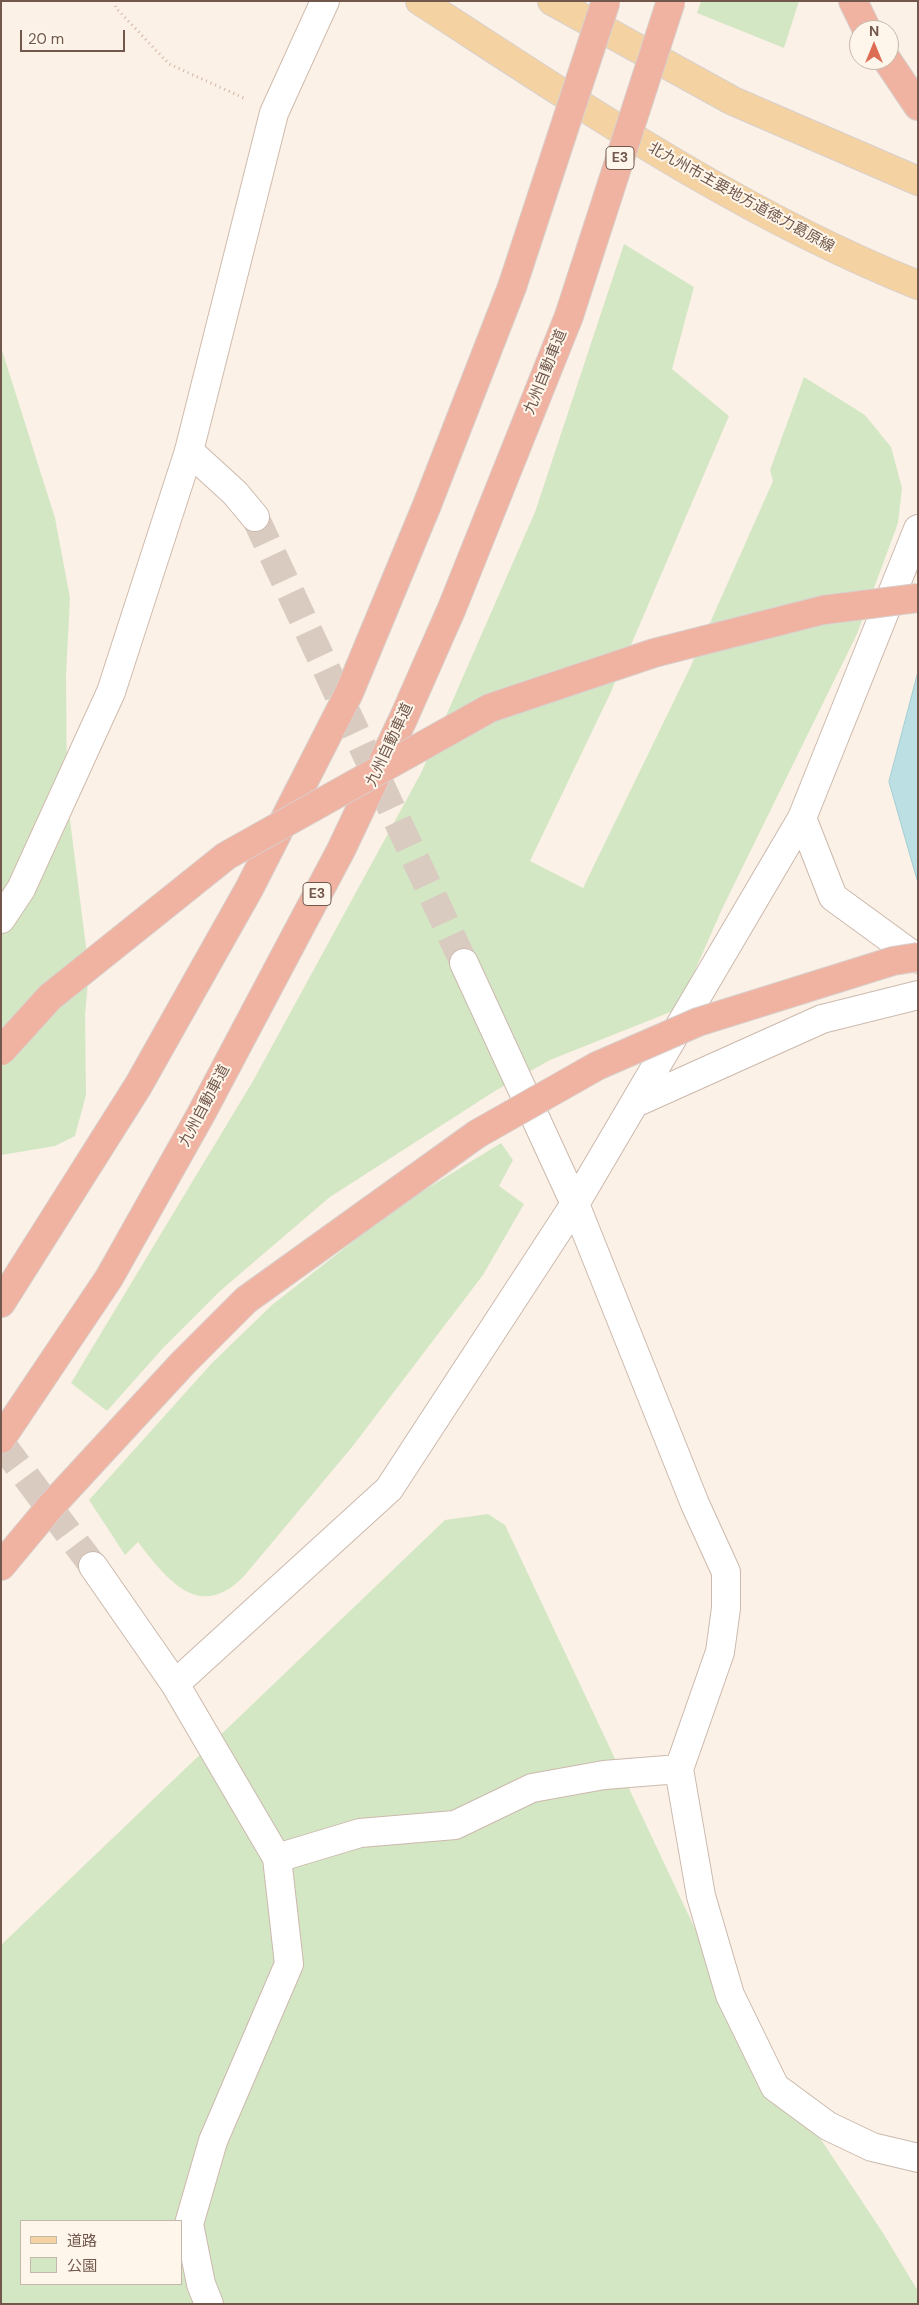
<!DOCTYPE html>
<meta charset="utf-8">
<style>
body{margin:0}
#map{position:relative;width:919px;height:2305px;overflow:hidden;background:#fbf1e6;font-family:"DM Sans","Noto Sans JP",sans-serif}
canvas{display:block}
.frame{position:absolute;inset:0;border:2px solid #72584c;pointer-events:none}
.legend{position:absolute;left:20px;top:2220px;width:162px;height:65px;box-sizing:border-box;background:#fef6eb;border:1px solid #c6b7ab;margin:0;padding:6px 9px;list-style:none;font-size:15px;color:#72584c}
.legend li{display:flex;align-items:center;gap:10px;height:25px}
.legend b{width:25px;border:1px solid #c6b7ab}
.north{position:absolute;left:849px;top:20px;width:50px;height:50px;box-sizing:border-box;background:#fef6eb;border:1px solid #c6b7ab;border-radius:50%;rotate:0deg;font-size:14px;font-weight:700;line-height:20px;text-align:center;color:#72584c}
.north::after{content:'';display:block;margin:auto;width:18px;height:22px;background:#dc6c53;clip-path:polygon(50% 0,100% 100%,50% 72%,0 100%)}
.scale{position:absolute;left:20px;top:30px;width:105px;height:22px;box-sizing:border-box;border:2px solid #72584c;border-top:0;padding-left:6px;font-size:15px;line-height:18px;white-space:nowrap;color:#72584c;-webkit-text-stroke:4px #fef6eb;paint-order:stroke}
</style>
<div id="map">
<canvas width="919" height="2305"></canvas>
<div class="frame"></div>
<ul class="legend">
<li><b style="height:6px;background:#f5d2a2"></b>道路</li>
<li><b style="height:14px;background:#d4e7c5"></b>公園</li>
</ul>
<div class="north">N</div>
<div class="scale">20 m</div>
</div>
<script>
const ctx = document.querySelector('canvas').getContext('2d');
ctx.lineJoin = 'round';
function fillPath(path, color) {
  ctx.fillStyle = color;
  ctx.fill(path, 'evenodd');
}
function trace(path, color, width, dash) {
  ctx.strokeStyle = color;
  ctx.lineWidth = width;
  ctx.lineCap = dash ? 'butt' : 'round';
  ctx.setLineDash(dash || []);
  ctx.stroke(path);
}
function write(font, color, halo, rows, align = 'center') {
  ctx.font = font + ' "DM Sans","Noto Sans JP",sans-serif';
  ctx.lineWidth = 4;
  ctx.setLineDash([]);
  ctx.textBaseline = 'middle';
  ctx.strokeStyle = halo;
  ctx.fillStyle = color;
  for (const [text, x, y, turn = 0] of rows) {
    ctx.save();
    ctx.translate(x, y);
    ctx.rotate((+turn || 0) * Math.PI / 180);
    ctx.textAlign = isNaN(turn) ? turn : align;
    if (halo) ctx.strokeText(text, 0, 0);
    ctx.fillText(text, 0, 0);
    ctx.restore();
  }
}
const green = new Path2D(`
 M701,1h98l-15,47 -87,-35z
 M624,244l70,43 -22,82 57,47 -119,278 -80,167 53,27 106,-218 84,-189 -3,-11 34,-93 61,38 26,32 11,41 -4,35 -41,111 -135,275 -44,100 -128,51 -55,31 -165,106 -110,94 -57,57 -56,63 -36,-28 182,-302 168,-308 114,-261z
 M1,347l54,171 15,80 -4,77 1,121 22,175 -4,44 1,80 -11,41 -20,10 -54,9z
 M501,1143l12,17 -14,26 25,18 -41,71 -131,172 -107,128c-45,48 -78,5 -107,-33l-13,13 -36,-55 123,-137 60,-58 125,-98z
 M488,1514l17,11 224,476 154,232 35,58v13h-917v-359l444,-425zM21,2221h160v63h-160z`);
const water = new Path2D(`
 M918,672v211l-29,-101z`);
const streetTunnel = new Path2D(`
 M255,517l209,446
 M1,1443l92,123`);
const path = new Path2D(`
 M114,1l2,7 53,56 77,35`);
const street = new Path2D(`
 M189,451l46,42 20,24
 M802,818l31,79 85,62
 M464,963l111,241 120,300 31,68v36l-6,44 -41,117 22,127 29,99 45,92 53,39 44,21 46,11
 M635,1103l187,-84 96,-24
 M93,1566l82,118 102,174 83,-25 95,-8 77,-37 72,-13 75,-6
 M175,1684l214,-195 186,-285 227,-386 116,-289
 M209,2304l-8,-20 -12,-60 24,-83 76,-177 -12,-106`);
const secondary = new Path2D(`
 M1,919l20,-30 90,-197 78,-241 85,-338 51,-112`);
const primary = new Path2D(`
 M420,1c161,104 320,213 498,284
 M552,1l181,100 185,80`);
const highway = new Path2D(`
 M853,1l14,29
 M887,60l31,46
 M1,1303l137,-217 111,-197 100,-196 78,-188 85,-218
 M1,1439l108,-161 91,-162 141,-266 63,-133 48,-109 117,-292
 M1,1566l50,-60 132,-143 63,-63 231,-166`);
const highwayBridge = new Path2D(`
 M512,287l94,-286
 M569,316l102,-315
 M1,1051l49,-54 176,-141 264,-148 164,-55 169,-43 95,-12
 M477,1134l120,-68 101,-44 195,-61 25,-4`);
const shields = [
 [620,158,28],
 [317,894,28]
];
const shieldNames = [
 ["E3",620,158],
 ["E3",317,894]
];
const streetNames = [
 ["北九州市主要地方道徳力葛原線",741,198,29],
 ["九州自動車道",546,372,-68],
 ["九州自動車道",390,745,-65],
 ["九州自動車道",205,1106,-62]
];
fillPath(green, '#d4e7c5');
fillPath(water, '#bbdfe3');
trace(water, '#a2ced4', 1);
trace(streetTunnel, '#d9cbc0', 28, [28, 14]);
trace(street, '#ccb9ad', 30);
trace(secondary, '#d0bbad', 30);
trace(primary, '#d8d0cd', 30);
trace(highway, '#d8d0cd', 30);
trace(path, '#d3b3a2', 3, [1, 4]);
trace(street, '#fff', 28);
trace(secondary, '#fff', 28);
trace(primary, '#f5d2a2', 28);
trace(highway, '#f0b2a1', 28);
trace(highwayBridge, '#d8d0cd', 30, []);
trace(highwayBridge, '#f0b2a1', 28);
for (const [x, y, w] of shields) {
  const box = new Path2D();
  box.roundRect(x - w / 2, y - 11.5, w, 23, 4);
  ctx.fillStyle = '#fef6eb';
  ctx.fill(box);
  trace(box, '#72584c', 1);
}
write('bold 14px', '#72584c', null, shieldNames);
write('15px', '#72584c', '#fef6eb', streetNames);
</script>
